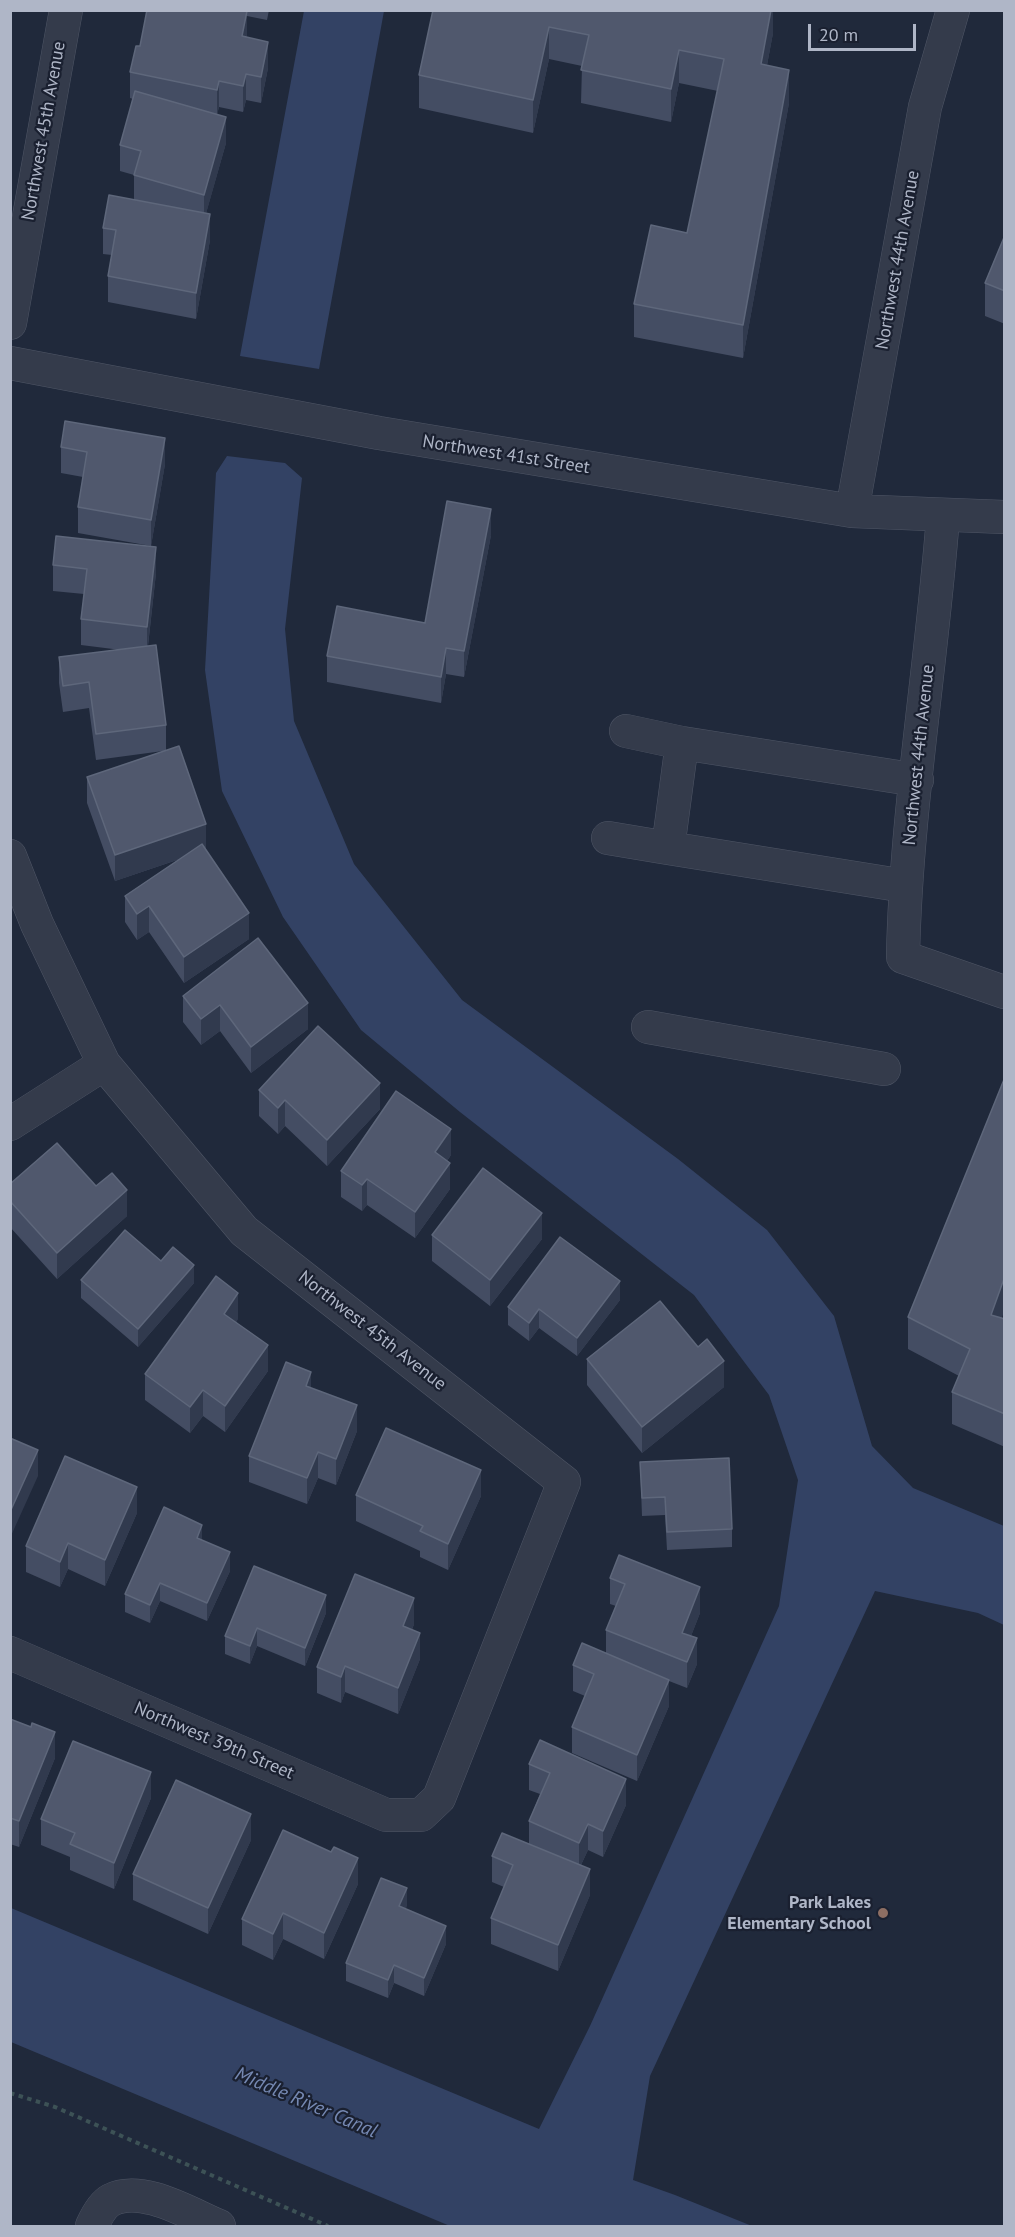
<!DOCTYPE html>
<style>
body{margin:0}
#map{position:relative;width:1015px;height:2237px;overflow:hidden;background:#20293b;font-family:"PT Sans",sans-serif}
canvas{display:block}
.frame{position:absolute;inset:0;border:12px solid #afb6c7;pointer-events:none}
.scale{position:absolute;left:808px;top:24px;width:108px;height:27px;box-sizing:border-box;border:3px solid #afb6c7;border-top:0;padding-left:8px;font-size:18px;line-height:21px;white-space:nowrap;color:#afb6c7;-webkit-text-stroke:4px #1a2030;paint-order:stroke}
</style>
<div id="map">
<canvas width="1015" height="2237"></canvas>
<div class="frame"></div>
<div class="scale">20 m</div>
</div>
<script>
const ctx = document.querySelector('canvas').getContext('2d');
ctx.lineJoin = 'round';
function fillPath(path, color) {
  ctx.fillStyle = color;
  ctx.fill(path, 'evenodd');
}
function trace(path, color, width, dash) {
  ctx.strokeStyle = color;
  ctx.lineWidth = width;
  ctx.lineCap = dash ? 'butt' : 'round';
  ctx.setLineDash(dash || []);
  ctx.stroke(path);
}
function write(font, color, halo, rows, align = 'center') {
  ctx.font = font + ' "PT Sans",sans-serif';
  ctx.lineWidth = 4.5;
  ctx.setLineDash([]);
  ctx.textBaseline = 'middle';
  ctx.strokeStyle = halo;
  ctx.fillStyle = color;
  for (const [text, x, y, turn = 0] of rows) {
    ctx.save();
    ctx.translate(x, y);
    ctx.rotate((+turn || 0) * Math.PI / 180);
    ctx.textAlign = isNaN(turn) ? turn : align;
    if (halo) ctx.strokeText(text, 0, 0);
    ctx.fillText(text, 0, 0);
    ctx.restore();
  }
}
const water = new Path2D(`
 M304,11h80l-65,358 -79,-13z
 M227,456l58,7 17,15 -17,151 9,92 60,143 108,136 216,159 89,71 67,86 38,130 41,42 91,38v99l-26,-12 -103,-22 -225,485 -17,104 42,15 77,31h-302l-439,-184v-134l528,221 51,-103 189,-420 19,-126 -29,-85 -75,-100 -234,-183 -99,-82 -78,-113 -61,-126 -17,-121 11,-197z`);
const path = new Path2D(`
 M10,2093l45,14 273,119`);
const minor = new Path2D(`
 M10,323l56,-313
 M10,363l369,70 473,78 152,6
 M852,511l73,-404 28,-97
 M943,516c-11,148 -37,294 -40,441l101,35
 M626,731l56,12
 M608,838l60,10
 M10,856l27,68 67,140 140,167 320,251 -125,316 -18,17h-35l-376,-162
 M905,886l-237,-38 14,-105 235,37
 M648,1027l236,42
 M10,1124l94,-60
 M92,2226c4,-9 10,-21 19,-26 31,-16 79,14 108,26`);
const wall = new Path2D(`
 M147,10h122l-2,10 -20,-4v22l21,30 -7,35 -15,-3 -3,12 -24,-5 -2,7 9,29 -20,70 4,27 -14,79 -88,-17v-26l4,-21 -9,-1v-26l31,-29v-24l-14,-4v-26l13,-46 -3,-1v-26l10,-26z
 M433,10h340v23l-6,32 22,38 -46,255 -109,-21v-33l53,-71 31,-142 -39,-8 -8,39 -90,-19 1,-37 -33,-7 -16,74 -114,-25v-33z
 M1005,235v89l-20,-8v-33z
 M61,447l104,17 -14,82 -73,-13v-26l5,-30 -22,-4z
 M491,535l-27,142 -18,-3 -5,29 -114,-21v-26l98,-33z
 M53,565l103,8 -8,73 18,79v25l40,100 43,89 -65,44 -35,-51 -12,8 -12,-18v-26l55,-37 -65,22 -28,-78v-26l76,-26 -67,9 -7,-52 -26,4 -4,-29v-26l62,-7 -40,-5v-26l3,-25 -31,-3z
 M183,996l125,33 -57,44 -31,-42 -19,14 -18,-23z
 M1005,1077v232l-4,9 4,1v128l-53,-23v-32l7,-16 -51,-27v-32z
 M259,1090l121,19 -53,57 -42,-40 -7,8 -19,-18z
 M451,1155l-4,6 3,28 -35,49 -48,-33 -5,6 -21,-14v-26z
 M10,1184l86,2 31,30 -70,63 -47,-52z
 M432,1235l110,4 -52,67 -58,-45z
 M161,1261l33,22 -56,64 -57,-49v-18z
 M620,1300l-43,56 -38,-28 -10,13 -21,-16v-18z
 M238,1319l-2,3 32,49 -43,61 -22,-16 -13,17 -45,-33v-26z
 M587,1359l137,28 -82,66 -55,-68z
 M311,1388l46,43 -21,54 -18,-7 -11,26 -58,-22v-26z
 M640,1462l92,67v18l-65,3 -2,-35 -23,1z
 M356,1495l125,1 -33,74 -28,-13v-6l-64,-30z
 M137,1513l-32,73 -37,-17 -8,18 -34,-15v-26z
 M202,1540l28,31 -23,50 -47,-20 -10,22 -25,-11v-18z
 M610,1578l90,35 -9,23 6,28 -10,24 -18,-7v25l-32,75 -65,-28v-26l13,-31 -12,-5v-26l33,-11v-24l10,-24 -6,-2z
 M326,1613l-21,53 -48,-20 -7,18 -25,-10v-18z
 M414,1624l-2,6 8,29 -22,55 -53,-22 -4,11 -24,-10v-26z
 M10,1719l45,39 -36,89 -9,-3z
 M529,1764l97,41 -23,52 -15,-7 -7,15 9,30 -32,76 -67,-27v-26l13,-31 -12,-5v-26l37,-12v-23l11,-27 -11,-4z
 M151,1798l-37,91 -44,-19v-13l-29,-12v-26z
 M251,1840l-43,94 -75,-34v-26z
 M331,1852l27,32 -34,75 -41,-20 -10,21 -31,-15v-26z
 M407,1906l-2,3 41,35 -22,52 -30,-13 -6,15 -42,-17v-18z`);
const shadedWall = new Path2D(`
 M771,10h2v23l-12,64v-33z
 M247,11v26l-5,-1z
 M549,27v32l-16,74v-33z
 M268,42v26l-7,35v-26z
 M679,50v33l-8,39v-33z
 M789,70v33l-46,255v-33z
 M246,74v26l-3,12v-26z
 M219,81v26l-2,9v-26z
 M226,117v26l-22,78v-26z
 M210,214v26l-14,79v-26z
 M165,438v26l-14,82v-26z
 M491,509v26l-27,142v-26z
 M156,547v26l-9,80v-26z
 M446,648v26l-5,29v-26z
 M206,824v26l-91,31v-26z
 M149,906v26l-12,8v-26z
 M249,913v26l-65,44v-26z
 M308,1003v26l-57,44v-26z
 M220,1005v26l-19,14v-26z
 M380,1083v26l-53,57v-26z
 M285,1100v26l-7,8v-26z
 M451,1129v26l-16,23v-26z
 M450,1163v26l-35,49v-26z
 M367,1179v26l-5,6v-26z
 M127,1190v26l-70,63v-26z
 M542,1213v26l-52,67v-26z
 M194,1265v18l-56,64v-18z
 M1005,1276v33l-14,39v-33z
 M620,1281v19l-43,56v-18z
 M12,1292v26l-2,4v-26z
 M238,1293v26l-14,21v-26z
 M539,1309v19l-10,13v-18z
 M268,1345v26l-43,61v-26z
 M724,1361v26l-82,66v-26z
 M311,1372v26l-5,-12z
 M203,1390v26l-13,17v-26z
 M357,1405v26l-21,54v-26z
 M38,1450v26l-28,62v-26z
 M318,1452v26l-11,26v-26z
 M481,1470v26l-33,74v-26z
 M137,1487v26l-32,73v-26z
 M202,1525v18l-5,-5z
 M68,1543v26l-8,18v-25z
 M230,1552v19l-23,50v-18z
 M160,1583v18l-10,22v-18z
 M700,1587v26l-18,46v-26z
 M326,1595v18l-21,53v-18z
 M414,1598v26l-11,28v-26z
 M257,1628v18l-7,18v-18z
 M420,1633v26l-22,55v-26z
 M697,1638v26l-10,24v-26z
 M345,1666v26l-4,11v-26z
 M669,1680v26l-32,75v-26z
 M55,1732v26l-36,89v-26z
 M151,1772v26l-37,91v-26z
 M626,1779v26l-23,52v-26z
 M251,1814v26l-43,94v-26z
 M588,1824v26l-9,19v-26z
 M358,1858v26l-34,75v-26z
 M590,1869v26l-32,76v-26z
 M407,1888v18l-8,19v-19z
 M283,1913v26l-10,21v-26z
 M446,1926v18l-22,52v-18z
 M394,1965v18l-6,15v-18z`);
const building = new Path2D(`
 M147,10h95l5,1 -5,25 26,6 -7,35 -15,-3 -3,12 -24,-5 -2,9 -87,-18 6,-26h4z
 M433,10h338l-10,54 28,6 -46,255 -109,-21 17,-79 36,8 37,-174 -45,-9 -8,39 -90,-19 8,-35 -40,-8 -16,73 -114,-25z
 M135,91l91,26 -22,78 -70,-20 7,-24 -21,-6z
 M109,195l101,19 -14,79 -88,-17 8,-46 -13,-2z
 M1005,235v56l-20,-8z
 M65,421l100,17 -14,82 -73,-13 9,-55 -26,-5z
 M447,501l44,8 -27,142 -18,-3 -5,29 -114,-21 10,-50 88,17z
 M56,536l100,11 -9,80 -66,-8 6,-50 -34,-4z
 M156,645l10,80 -70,9 -7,-52 -26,4 -4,-29z
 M179,746l27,78 -91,31 -28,-78z
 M202,844l47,69 -65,44 -35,-51 -12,8 -12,-18z
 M258,938l50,65 -57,44 -31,-42 -19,14 -18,-23z
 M318,1026l62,57 -53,57 -42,-40 -7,8 -19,-18z
 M1005,1077v199l-14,39 14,4v95l-53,-22 18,-43 -62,-32z
 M396,1091l55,38 -16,23 15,11 -35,49 -48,-33 -5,6 -21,-14z
 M57,1143l39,43 16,-13 15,17 -70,63 -47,-52v-17z
 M483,1168l59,45 -52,67 -58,-45z
 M125,1230l36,31 12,-14 21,18 -56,64 -57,-49z
 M560,1237l60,44 -43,57 -38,-29 -10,14 -21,-16z
 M216,1276l22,17 -14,21 44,31 -43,61 -22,-16 -13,17 -45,-33z
 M660,1301l38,46 9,-8 17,22 -82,66 -55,-68z
 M286,1362l25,10 -5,14 51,19 -21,54 -18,-7 -11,26 -58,-22z
 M386,1428l95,42 -33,74 -28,-13 3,-5 -67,-31z
 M10,1438l28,12 -28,62z
 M65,1456l72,31 -32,73 -37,-17 -8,19 -34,-16z
 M729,1458l3,71 -65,3 -2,-35 -23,1 -2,-36z
 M164,1507l38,18 -5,13 33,14 -23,51 -47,-20 -10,22 -25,-11z
 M619,1555l81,32 -18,46 15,5 -10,24 -81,-32 19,-46 -15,-6z
 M254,1566l72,29 -21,53 -48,-20 -7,18 -25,-10z
 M355,1574l59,24 -11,28 17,7 -22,55 -53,-22 -4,11 -24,-10z
 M582,1643l87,37 -32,75 -65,-28 22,-53 -21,-9z
 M10,1719l21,8 1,-4 23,9 -36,89 -9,-3z
 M540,1740l86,39 -23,52 -15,-7 -9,19 -50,-22 21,-48 -21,-9z
 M73,1741l78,31 -37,91 -44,-19 5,-11 -34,-14z
 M176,1780l75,34 -43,94 -75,-34z
 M283,1830l48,22 3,-5 24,11 -34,75 -41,-20 -10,21 -31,-15z
 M502,1833l88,36 -32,76 -67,-27 22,-53 -21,-9z
 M381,1878l26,10 -8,18 47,20 -22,52 -30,-13 -6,15 -42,-17z`);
const markers = [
 [883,1913,6,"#8d6e63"]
];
const streetNames = [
 ["Northwest 45th Avenue",44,131,-80],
 ["Northwest 44th Avenue",898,260,-80],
 ["Northwest 41st Street",506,455,9],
 ["Northwest 44th Avenue",919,755,-84],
 ["Northwest 45th Avenue",372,1331,38],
 ["Northwest 39th Street",214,1741,23]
];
const poiNames = [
 ["Park Lakes",871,1903],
 ["Elementary School",871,1924]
];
const waterNames = [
 ["Middle River Canal",306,2103,23]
];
fillPath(water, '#334264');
trace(minor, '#4f5666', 34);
trace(path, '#3d5256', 4, [4.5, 4.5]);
trace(minor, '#343b4b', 33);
fillPath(wall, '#444d63');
fillPath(shadedWall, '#313a4e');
fillPath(building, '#50586d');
trace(building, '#5e677b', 1.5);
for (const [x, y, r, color] of markers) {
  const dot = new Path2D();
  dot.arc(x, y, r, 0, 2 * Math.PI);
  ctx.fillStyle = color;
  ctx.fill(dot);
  trace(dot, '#1a2030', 2);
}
write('18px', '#afb6c7', '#1a2030', streetNames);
write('bold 18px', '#afb6c7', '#1a2030', poiNames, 'right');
write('italic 20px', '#7588b2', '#1a2030', waterNames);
</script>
